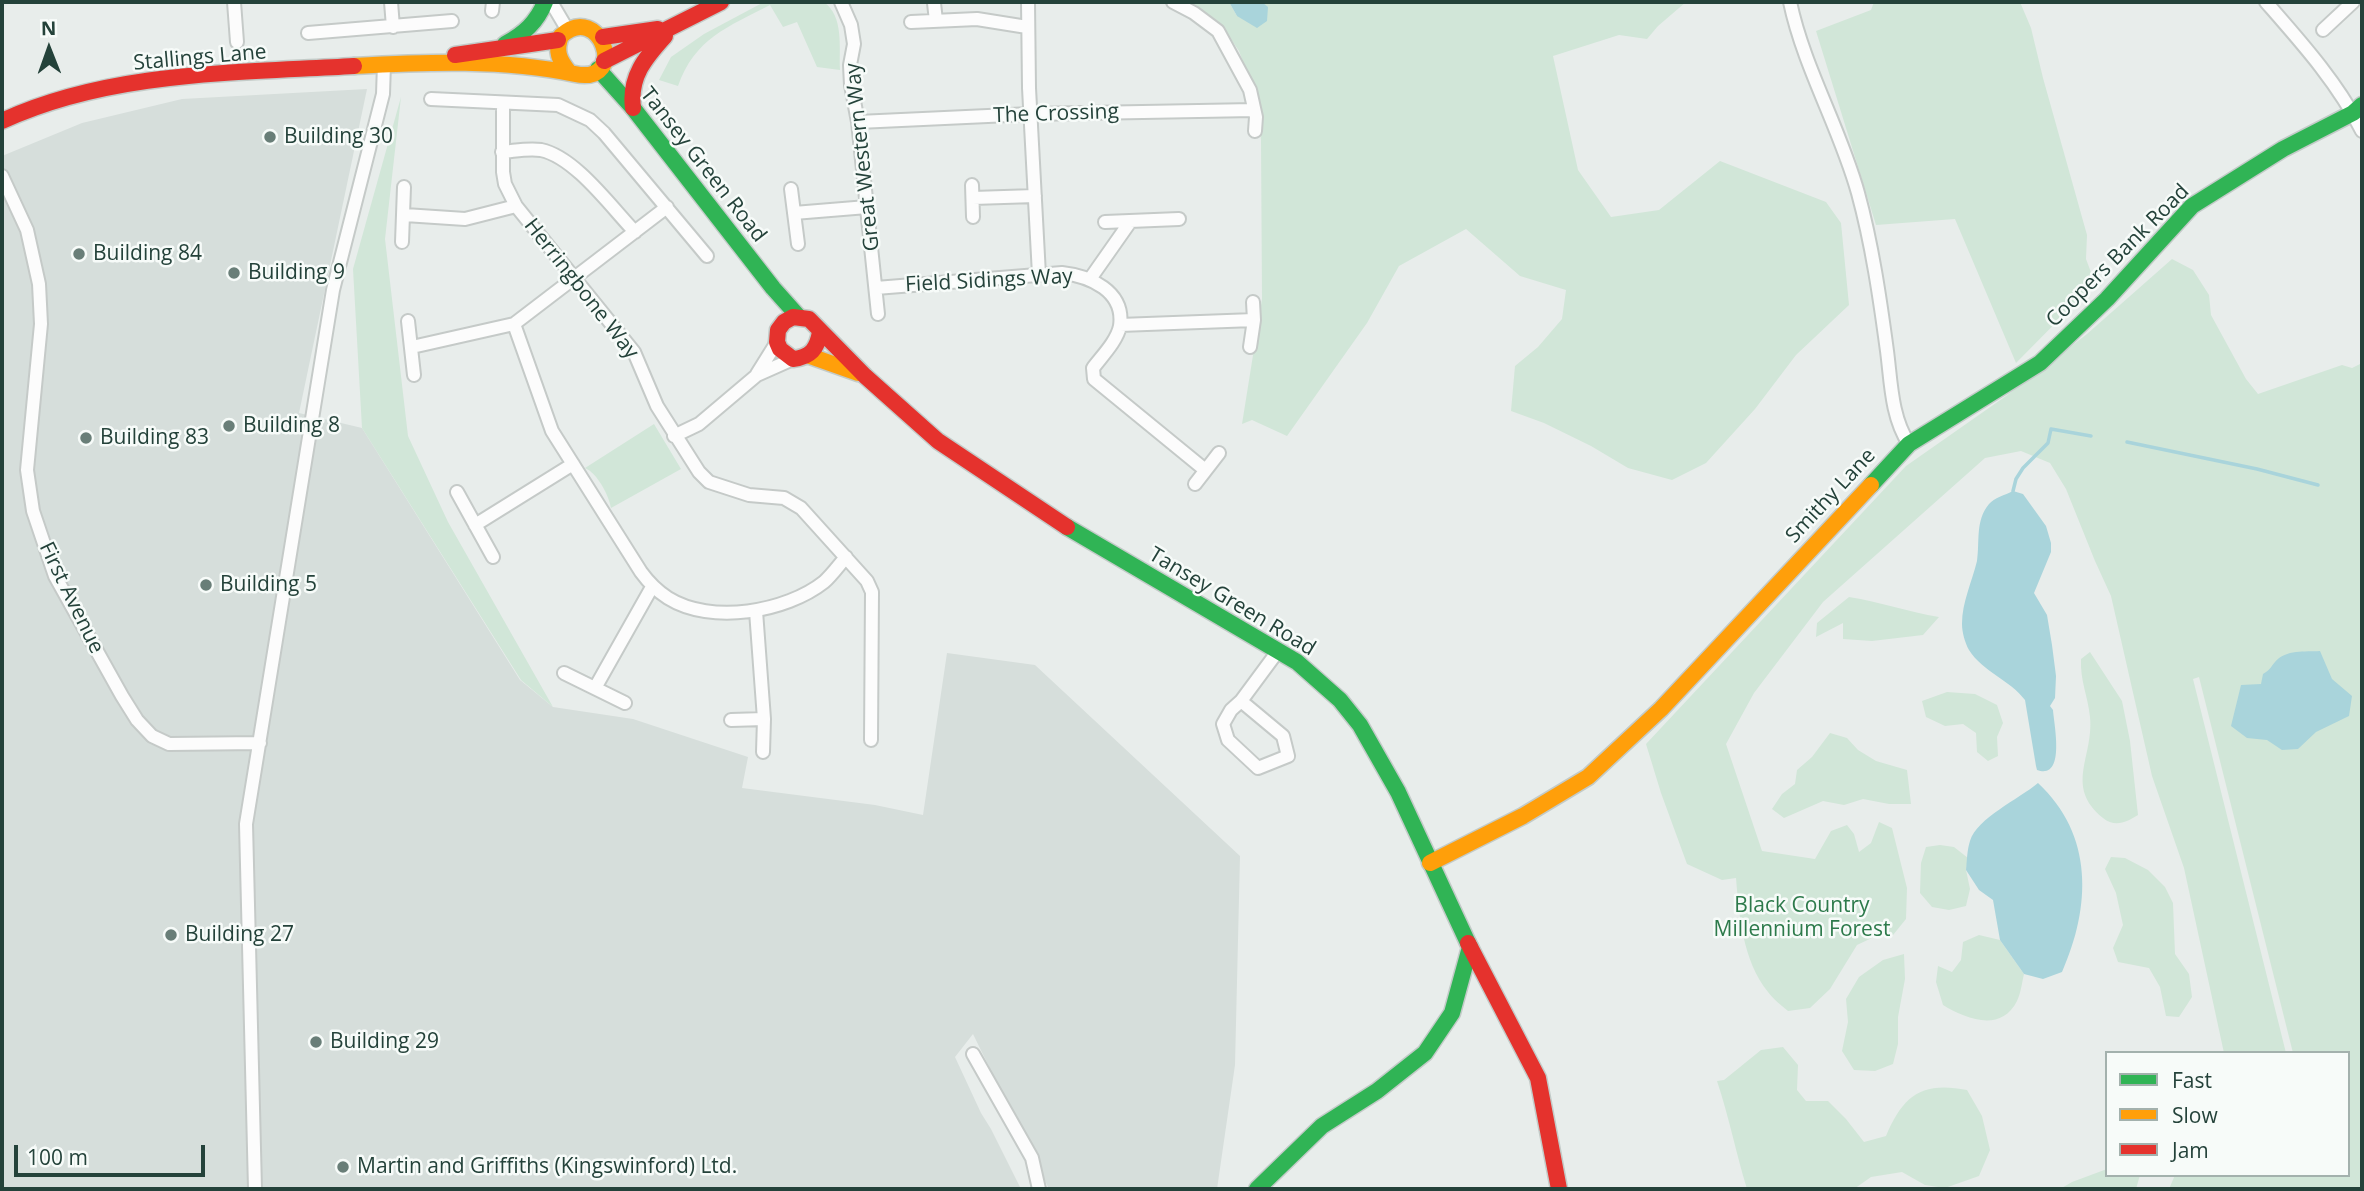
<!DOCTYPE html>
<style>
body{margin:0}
#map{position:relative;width:2364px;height:1191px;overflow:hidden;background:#e8edeb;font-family:"Open Sans",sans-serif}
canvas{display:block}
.frame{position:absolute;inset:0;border:4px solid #24423a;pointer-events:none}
.legend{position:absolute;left:2105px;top:1051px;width:245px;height:126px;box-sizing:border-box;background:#f7fbf9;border:2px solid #a3b1ad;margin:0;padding:9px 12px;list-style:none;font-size:21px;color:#24423a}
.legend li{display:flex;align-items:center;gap:14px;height:35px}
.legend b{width:35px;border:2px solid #a3b1ad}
.north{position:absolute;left:14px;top:14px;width:70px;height:70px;-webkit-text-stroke:5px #f7fbf9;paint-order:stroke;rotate:359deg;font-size:19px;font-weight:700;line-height:28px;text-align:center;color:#24423a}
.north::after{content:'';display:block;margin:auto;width:24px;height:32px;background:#24423a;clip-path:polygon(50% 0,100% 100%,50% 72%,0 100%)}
.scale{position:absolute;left:14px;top:1145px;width:191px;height:32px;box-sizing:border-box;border:4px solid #24423a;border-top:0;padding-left:9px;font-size:21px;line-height:24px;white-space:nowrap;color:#24423a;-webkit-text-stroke:5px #f7fbf9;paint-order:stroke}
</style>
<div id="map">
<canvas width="2364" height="1191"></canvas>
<div class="frame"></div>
<ul class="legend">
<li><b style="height:9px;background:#30b455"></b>Fast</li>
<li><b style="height:9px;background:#ff9f0a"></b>Slow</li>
<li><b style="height:9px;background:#e5322d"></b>Jam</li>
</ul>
<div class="north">N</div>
<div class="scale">100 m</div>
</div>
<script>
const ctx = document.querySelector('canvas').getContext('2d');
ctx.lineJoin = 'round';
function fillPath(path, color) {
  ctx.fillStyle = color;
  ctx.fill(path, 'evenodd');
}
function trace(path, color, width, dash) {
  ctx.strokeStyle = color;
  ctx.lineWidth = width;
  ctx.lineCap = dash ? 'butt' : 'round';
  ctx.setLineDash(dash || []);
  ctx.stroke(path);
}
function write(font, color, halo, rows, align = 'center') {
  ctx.font = font + ' "Open Sans",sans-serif';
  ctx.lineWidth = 5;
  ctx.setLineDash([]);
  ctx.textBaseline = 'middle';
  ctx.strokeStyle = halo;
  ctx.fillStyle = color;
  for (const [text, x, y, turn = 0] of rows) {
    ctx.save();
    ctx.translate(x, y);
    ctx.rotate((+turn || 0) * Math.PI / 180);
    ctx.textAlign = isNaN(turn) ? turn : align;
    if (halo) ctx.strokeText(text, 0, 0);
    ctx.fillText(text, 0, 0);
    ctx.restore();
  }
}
const built = new Path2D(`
 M367,89l-68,324 63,15 158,252 33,27 80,12 115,38 -6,31 133,17 48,10 24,-162 88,12 205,191 -5,209 -18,124h-168l-76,-155 -18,23 26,56 10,16 30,60h-1019v-1033l80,-33 100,-24z`);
const green = new Path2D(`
 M764,2h60c20,15 15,44 16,68l-23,-3 -20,-45 -14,5 -13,-22c-42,22 -75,33 -92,81l-19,-6 12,-23 33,-23z
 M1189,2h40l8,14 31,-8 -6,-6h424l-28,24 -11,13 -28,-4 -66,21 25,114 33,47 48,-7 61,-49 106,41 15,21 8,82 -53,50 -41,54 -49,54 -34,17 -44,-12 -37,-22 -47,-23 -33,-12 4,-45 23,-19 24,-28 4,-29 -46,-14 -54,-47 -67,37 -32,57 -80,113 -35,-16 -10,4 20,-125 -1,-159 -5,-43 -17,-46 -17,-25z
 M1874,2h146l11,26 12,50 44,157 -1,24 9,24 -79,80 -61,-144 -79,6 -60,-194 55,-21z
 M401,97l-16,142 23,197 40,86 105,185 -32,-27 -159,-252 -9,-159z
 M2172,259l21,11 16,25 2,20 35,64 12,15 84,-29 10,3 10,-5v826h-193l6,-14h173v-122h-55l-94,-376 -6,2 93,374h-62l-40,-185 -32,-92 -41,-180 -16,-35 -29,-72 -16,-26 -29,-12 -36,7 -162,144 -69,91 -28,51 36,107 53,8 16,-28 16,-6 7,9 5,18 12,-9 8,-21 13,6 15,60 -1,31 -13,16 -17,1 -19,9 -27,44 -20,19 -22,3c-7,-6 -15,-12 -20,-19 -25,-31 -29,-76 -32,-114l-14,2 -35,-16 -26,-71 -15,-49 260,-278 100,-70 81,-62z
 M654,424l27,45 -70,39c-2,-13 -14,-35 -26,-40z
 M1849,597c31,5 60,15 90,20l-16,18 -51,6 -29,-2v-16l-27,14 1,-14z
 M2090,652l32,49 8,40 8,74c-11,7 -23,13 -35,3 -39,-32 -9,-61 -13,-101 -2,-21 -10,-36 -9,-58z
 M1947,692l28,2 22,11 6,18 -6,14 1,19 -10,5 -11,-9 -1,-19 -13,-9 -18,2 -19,-9 -4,-16z
 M1830,733l17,5 11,12 18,11 31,9 4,34h-22l-26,-5 -19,6 -21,-4 -39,17 -12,-9 10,-15 13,-10 2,-14 15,-13z
 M1940,845l14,2 14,11 -2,12 4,19 -4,17 -17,4 -17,-3 -12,-14 1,-30 5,-16z
 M2111,857l14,1 23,12 17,17 8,16 2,51 14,20 3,23 -13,20 -13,-1 -6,-29 -11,-19 -31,-6 -5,-14 10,-23 -7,-32 -11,-24z
 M1979,935l21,5 24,34c-2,8 -3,19 -7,27 -16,32 -51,18 -74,4l-7,-23 2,-16 14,6 9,-12 2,-18z
 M1904,954l1,25 -7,38v27l-5,20 -18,7 -21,-1 -12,-19 6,-29 -2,-23 13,-22 24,-17z
 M1783,1047l15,18 -1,25 9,11h22l18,18 18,23 22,-6c17,-40 35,-55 81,-46l15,26 8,34 -11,26 -34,12 -20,-3 -23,-13 -31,5 -17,12h-107c-11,-36 -18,-72 -30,-108l7,-1 37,-30z
 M2107,1169v6h33l-4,14h-76l12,-7z`);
const water = new Path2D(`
 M1229,2h33l6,5 -1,14 -10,7 -20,-12z
 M2013,491l10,3 23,32 5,17v9l-17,41 13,22 5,30 4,31 -1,22 -5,8 3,4c1,15 13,70 -16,60l-1,-4 -11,-66c-15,-20 -42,-28 -56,-50 -4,-7 -7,-18 -7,-26 0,-22 10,-42 15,-63 3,-20 -2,-40 12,-57 5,-6 16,-9 24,-13z
 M2320,651l12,28 20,17 -3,20 -33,16 -18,17 -16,1 -15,-10 -20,-2 -16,-12 10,-41 20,-1 2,-10c7,-4 7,-6 12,-12 11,-13 30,-10 45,-11z
 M2038,783c56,52 53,124 24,189l-19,7 -19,-5 -24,-34 -7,-40 -14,-10 -13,-20c1,-9 1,-20 4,-29 7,-23 49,-42 68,-58z`);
const stream = new Path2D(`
 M2127,442l130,27 61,16
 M2013,491l3,-12 7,-11 25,-25 3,-14 40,7`);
const street = new Path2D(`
 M234,2l3,40
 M391,2l2,25
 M551,2l16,27
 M841,2l10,23 3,19 -4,21 1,20 7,37 20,192
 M1028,2l1,86 10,187
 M1173,2l21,11 24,18 32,59 6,27 -1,14
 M1790,2c14,66 50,126 68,191 14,51 22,106 29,158 4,30 4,66 22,93
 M2266,2c35,40 72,81 96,129
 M934,3l2,18
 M492,11l1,-9
 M911,22l66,-3 50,8
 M2323,30l30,-28
 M308,33l144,-12
 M431,99l127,6 32,15 14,13 103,123
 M503,103v69l2,12 11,22 118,146 23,54 42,66 10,10 40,13 35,3 17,10 66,73 5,11 -1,148
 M858,122l173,-8 223,-4
 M502,152c13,-1 26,-4 39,-2 34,7 70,57 94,82
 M2,176l25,54 12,54 2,40 -14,146 6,41 22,65 67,120 15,24 15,16 17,8 91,-1
 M972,185l1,32
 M791,189l7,55
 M973,198l62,-2
 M794,213l73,-6
 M405,215l60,4 51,-13
 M1105,222l74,-3
 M402,242l2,-55
 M1090,279l40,-57
 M876,288l186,-15c28,3 63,18 58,53 -3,15 -18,30 -27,42l1,11 110,90
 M408,321l6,54
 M514,324l38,107 89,141c8,11 16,19 27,26 43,27 118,14 156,-16 8,-7 15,-17 22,-25
 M1120,325l134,-5
 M412,347l102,-23 153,-117
 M1250,347l4,-27 -1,-18
 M757,374l20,-32
 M674,436l25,-12 58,-49 36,-16
 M1195,484l24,-31
 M457,492l36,65
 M475,525l98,-61
 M756,611l8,108 -1,33
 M564,673l61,30
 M595,688l57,-101
 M1241,701l42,35 5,20 -30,12 -30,-28 -5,-16 8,-14 10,-9 37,-50
 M731,720l33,-1
 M973,1054l59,104 7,31
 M255,1189l-9,-365 87,-534 50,-196 1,-30`);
const fast = new Path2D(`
 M505,44c19,-10 32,-22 40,-42
 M598,69l35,39 140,180 25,28
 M1871,485l38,-41 131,-81 67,-64 85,-93 91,-57 70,-36 9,-8
 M1067,527l230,135 43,38 20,25 38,67 70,151
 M1257,1189l65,-63 55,-35 48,-38 27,-40 18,-66`);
const slow = new Path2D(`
 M354,66c74,-4 149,-7 221,8 55,11 25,-74 -14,-38 -6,15 -2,24 8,36
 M810,356l48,17
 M1430,863l93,-47 65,-39 73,-68 210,-224`);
const jam = new Path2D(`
 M603,37l55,-8
 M455,55l103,-15
 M604,61l117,-59
 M633,108c-4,-31 12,-50 32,-72
 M2,121c108,-50 235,-48 352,-55
 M820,332c-3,17 -9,25 -27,27l-13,-10 -3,-7 1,-12 6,-8 9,-5 16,2 56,57 73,65 129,86
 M1468,943l70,135 21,111`);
const markers = [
 [270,137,7,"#697e78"],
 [79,254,7,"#697e78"],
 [234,273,7,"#697e78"],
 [229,426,7,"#697e78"],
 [86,438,7,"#697e78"],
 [206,585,7,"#697e78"],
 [171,935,7,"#697e78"],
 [316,1042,7,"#697e78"],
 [343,1167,7,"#697e78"]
];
const streetNames = [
 ["Stallings Lane",200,58,-5],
 ["The Crossing",1056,114,-2],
 ["Great Western Way",863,157,-96],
 ["Tansey Green Road",703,165,52],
 ["Coopers Bank Road",2118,256,-45],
 ["Field Sidings Way",989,281,-3],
 ["Herringbone Way",581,289,52],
 ["Smithy Lane",1831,496,-47],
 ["First Avenue",71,598,64],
 ["Tansey Green Road",1232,602,31]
];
const poiNames = [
 ["Building 30",284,137],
 ["Building 84",93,254],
 ["Building 9",248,273],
 ["Building 8",243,426],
 ["Building 83",100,438],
 ["Building 5",220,585],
 ["Building 27",185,935],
 ["Building 29",330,1042],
 ["Martin and Griffiths (Kingswinford) Ltd.",357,1167]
];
const parkNames = [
 ["Black Country",1802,906],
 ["Millennium Forest",1802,930]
];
fillPath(built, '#d6dedb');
fillPath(green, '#d1e6d8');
fillPath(water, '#a9d4db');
trace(stream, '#a9d4db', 3.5);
trace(street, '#c5cac8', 16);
trace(fast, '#c3cbc8', 19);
trace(slow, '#c3cbc8', 19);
trace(jam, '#c3cbc8', 19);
trace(street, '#fcfcfc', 12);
trace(fast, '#30b455', 16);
trace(slow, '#ff9f0a', 16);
trace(jam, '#e5322d', 16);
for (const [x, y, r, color] of markers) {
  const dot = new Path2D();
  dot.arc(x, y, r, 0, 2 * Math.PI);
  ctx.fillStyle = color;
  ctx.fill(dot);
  trace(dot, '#f7fbf9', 2.5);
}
write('21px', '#24423a', '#f7fbf9', streetNames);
write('21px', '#24423a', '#f7fbf9', poiNames, 'left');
write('21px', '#2d7a4b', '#f7fbf9', parkNames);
</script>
